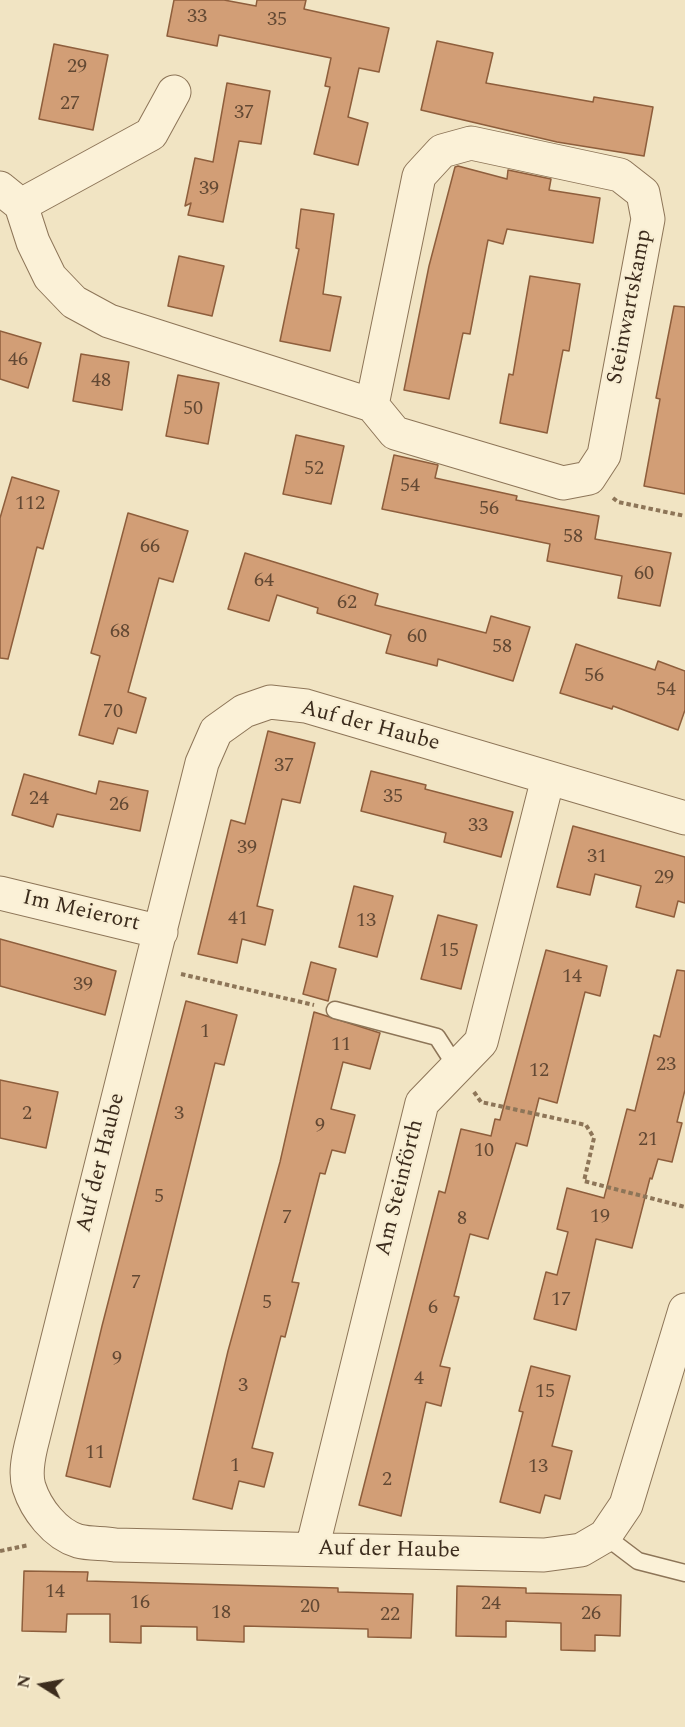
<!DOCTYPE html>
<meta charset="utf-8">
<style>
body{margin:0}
#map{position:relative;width:685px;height:1727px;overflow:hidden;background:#f1e4c3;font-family:Spectral,serif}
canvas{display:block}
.north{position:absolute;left:12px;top:1655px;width:60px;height:60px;-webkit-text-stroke:4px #f8eed3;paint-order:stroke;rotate:281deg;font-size:16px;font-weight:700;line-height:24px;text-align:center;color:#3c2c1d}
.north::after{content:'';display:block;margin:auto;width:21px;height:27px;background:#3c2c1d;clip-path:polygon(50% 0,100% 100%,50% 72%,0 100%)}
</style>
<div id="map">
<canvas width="685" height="1727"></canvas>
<div class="north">N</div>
</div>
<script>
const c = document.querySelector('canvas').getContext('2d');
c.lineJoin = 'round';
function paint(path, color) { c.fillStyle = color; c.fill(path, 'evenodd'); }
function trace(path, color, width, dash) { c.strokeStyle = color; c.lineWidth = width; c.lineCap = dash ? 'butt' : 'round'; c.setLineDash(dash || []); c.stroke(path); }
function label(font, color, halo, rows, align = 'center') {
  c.font = font + ' Spectral,serif'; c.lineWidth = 4.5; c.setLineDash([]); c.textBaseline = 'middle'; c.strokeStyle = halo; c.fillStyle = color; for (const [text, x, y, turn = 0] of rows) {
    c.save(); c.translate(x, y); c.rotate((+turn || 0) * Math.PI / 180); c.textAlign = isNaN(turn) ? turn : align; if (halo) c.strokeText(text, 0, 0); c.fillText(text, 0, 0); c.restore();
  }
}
const building = new Path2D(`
 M 174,0 L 224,0 L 256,6 L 257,0 L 306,0 L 304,9 L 389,28 L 379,72 L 359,68 L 348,117 L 368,123 L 358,165 L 314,154 L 330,87 L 325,86 L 331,58 L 219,35 L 217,46 L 167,36 Z
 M 437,41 L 493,53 L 486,83 L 593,102 L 594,97 L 653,107 L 644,156 L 557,142 L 421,110 Z
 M 54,44 L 108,55 L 93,130 L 39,119 Z
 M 227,83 L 270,91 L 261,144 L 239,141 L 223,222 L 188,215 L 191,203 L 185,206 L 195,158 L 213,162 Z
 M 458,166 L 507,179 L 508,170 L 551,179 L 549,190 L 600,198 L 593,243 L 507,229 L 503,244 L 488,240 L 470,334 L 463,333 L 449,399 L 404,390 L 429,266 L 455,167 Z
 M 301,209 L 334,214 L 323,294 L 341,297 L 330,351 L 280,341 L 299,249 L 296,248 Z
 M 179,256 L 224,266 L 212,316 L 168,306 Z
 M 530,276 L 580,284 L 569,351 L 563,350 L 547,433 L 500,423 L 509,374 L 513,375 Z
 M 674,306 L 685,307 L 685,494 L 644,486 L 660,399 L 656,398 Z
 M 0,331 L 41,343 L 28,388 L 0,379 Z
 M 81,354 L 129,362 L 122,410 L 73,401 Z
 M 178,375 L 219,383 L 208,444 L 166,436 Z
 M 296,435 L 344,446 L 331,504 L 283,494 Z
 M 394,455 L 438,465 L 435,478 L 517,496 L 516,500 L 599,516 L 595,539 L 671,553 L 660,606 L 618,598 L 622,576 L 547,561 L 550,544 L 382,509 Z
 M 12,477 L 59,491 L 43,549 L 37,547 L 8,659 L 0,658 L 0,518 Z
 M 128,513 L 188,531 L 173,582 L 159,578 L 128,692 L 146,698 L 136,733 L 118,728 L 113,744 L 79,735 L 100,656 L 91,653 Z
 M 245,553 L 378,594 L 375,605 L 486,633 L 491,616 L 530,627 L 513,681 L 438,659 L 437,666 L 386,653 L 391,635 L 317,613 L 318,608 L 277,595 L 269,621 L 228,609 Z
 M 576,644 L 655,670 L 658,661 L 685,671 L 685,710 L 678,730 L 613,706 L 612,709 L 560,693 Z
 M 268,731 L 315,743 L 300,803 L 282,799 L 257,906 L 273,910 L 265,945 L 242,939 L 237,963 L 198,954 L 231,820 L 245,824 Z
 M 371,771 L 426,785 L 425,789 L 513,812 L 501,857 L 444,842 L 446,833 L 361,811 Z
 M 24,774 L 96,794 L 99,781 L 148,791 L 140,831 L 57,814 L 53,827 L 12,815 Z
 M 573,826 L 685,857 L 685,903 L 678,901 L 674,917 L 636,907 L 641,886 L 595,874 L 590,895 L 557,887 Z
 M 354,886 L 393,896 L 377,957 L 339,947 Z
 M 438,915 L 477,925 L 461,989 L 421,979 Z
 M 0,939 L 116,971 L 105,1015 L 0,986 Z
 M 546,950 L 607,966 L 600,996 L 585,992 L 557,1103 L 539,1098 L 527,1146 L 516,1143 L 488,1239 L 470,1234 L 454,1296 L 459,1297 L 440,1366 L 450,1368 L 441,1406 L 426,1402 L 401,1516 L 359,1505 L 439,1191 L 445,1193 L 461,1129 L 491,1136 L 495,1119 L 500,1120 Z
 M 311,962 L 336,969 L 328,1001 L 303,994 Z
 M 677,970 L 685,971 L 685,1090 L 677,1122 L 682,1123 L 672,1162 L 658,1159 L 652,1179 L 650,1178 L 632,1248 L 596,1239 L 576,1330 L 534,1319 L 546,1272 L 557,1275 L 568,1232 L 557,1229 L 567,1188 L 604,1198 L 627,1109 L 635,1111 L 654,1035 L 660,1037 Z
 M 186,1001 L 237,1015 L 224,1065 L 215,1063 L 110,1487 L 66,1476 L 102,1326 Z
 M 314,1012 L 380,1033 L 370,1069 L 343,1062 L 331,1109 L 355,1115 L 345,1153 L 332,1150 L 325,1174 L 320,1173 L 292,1282 L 299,1283 L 285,1337 L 281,1336 L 252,1448 L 273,1453 L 264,1487 L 239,1481 L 232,1509 L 193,1499 L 228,1351 L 280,1162 Z
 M 0,1080 L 58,1092 L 46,1148 L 0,1138 Z
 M 531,1366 L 570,1376 L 552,1446 L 572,1451 L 560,1499 L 545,1495 L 540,1513 L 500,1502 L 523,1412 L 519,1411 Z
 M 24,1571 L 88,1572 L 87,1581 L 338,1588 L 338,1592 L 413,1594 L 411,1638 L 368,1637 L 368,1629 L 244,1626 L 244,1642 L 197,1640 L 197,1627 L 141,1626 L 141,1643 L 110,1642 L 110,1614 L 67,1614 L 66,1632 L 22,1631 Z
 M 457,1586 L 526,1588 L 526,1593 L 621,1595 L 620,1636 L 595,1635 L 595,1651 L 561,1650 L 561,1623 L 506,1621 L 506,1637 L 456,1636 Z`);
paint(building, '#d29e76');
trace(building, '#8e5e3c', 1.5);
const lane = new Path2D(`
 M 335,1010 L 437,1037 L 457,1068
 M 605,1536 L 638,1561 L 685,1573`);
const street = new Path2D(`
 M 0,188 L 21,205 L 33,242 L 50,277 L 74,302 L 109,321 L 372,405 L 395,433 L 563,483 L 589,478 L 604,455 L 648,219 L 643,193 L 620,175 L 471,143 L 442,151 L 419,176 L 372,405
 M 21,205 L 151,134 L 174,92
 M 685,818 L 306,706 L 270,702 L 244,711 L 216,731 L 202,763 L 31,1446 C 28,1459 25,1474 29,1487 C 36,1509 55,1534 78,1541 C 89,1544 103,1543 115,1545 L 544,1555 L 581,1550 L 605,1536 L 626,1505 L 685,1310
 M 0,893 L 161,932
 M 312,1549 L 422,1103 L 481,1042 L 548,778`);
trace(lane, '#8d7558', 19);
trace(street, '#8d7558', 35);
trace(new Path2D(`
 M 613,498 L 618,502 L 685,516
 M 181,974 L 314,1005
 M 474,1092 L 481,1102 L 586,1125 L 594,1138 L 584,1181 L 685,1207
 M 0,1551 L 29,1545`), '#8d7558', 4, [4.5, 3]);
trace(lane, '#fbf1d7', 16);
trace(street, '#fbf1d7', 33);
label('20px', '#624833', null, [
 ["33",197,18],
 ["35",277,21],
 ["29",77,68],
 ["27",70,105],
 ["37",244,114],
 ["39",209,190],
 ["46",18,361],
 ["48",101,382],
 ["50",193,410],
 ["52",314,470],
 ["54",410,487],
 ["112",30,505],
 ["56",489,510],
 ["58",573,538],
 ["66",150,548],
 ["60",644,575],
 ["64",264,582],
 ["62",347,604],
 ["68",120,633],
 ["60",417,638],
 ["58",502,648],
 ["56",594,677],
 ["54",666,691],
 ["70",113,713],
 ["37",284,767],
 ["35",393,798],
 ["24",39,800],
 ["26",119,806],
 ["33",478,827],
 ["39",247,849],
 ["31",597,858],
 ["29",664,879],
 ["41",238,920],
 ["13",366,922],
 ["15",449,952],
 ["14",572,978],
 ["39",83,986],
 ["1",205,1033],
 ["11",341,1046],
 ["23",666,1066],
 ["12",539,1072],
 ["2",27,1115],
 ["3",179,1115],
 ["9",320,1127],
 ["21",648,1141],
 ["10",484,1152],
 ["5",159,1198],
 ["19",600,1218],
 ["7",287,1219],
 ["8",462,1220],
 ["7",136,1284],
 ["17",561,1301],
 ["5",267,1304],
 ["6",433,1309],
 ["9",117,1360],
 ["4",419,1380],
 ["3",243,1387],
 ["15",545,1393],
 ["11",95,1454],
 ["1",235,1467],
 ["13",538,1468],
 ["2",387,1481],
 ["14",55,1593],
 ["16",140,1604],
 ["24",491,1605],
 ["20",310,1608],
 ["18",221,1614],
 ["26",591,1615],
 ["22",390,1616]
]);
label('22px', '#3c2c1d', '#f8eed3', [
 ["Steinwartskamp",631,307,-79],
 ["Auf der Haube",370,727,15],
 ["Im Meierort",81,912,13],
 ["Auf der Haube",102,1163,-76],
 ["Am Steinförth",401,1188,-76],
 ["Auf der Haube",389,1551,1]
]);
</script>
